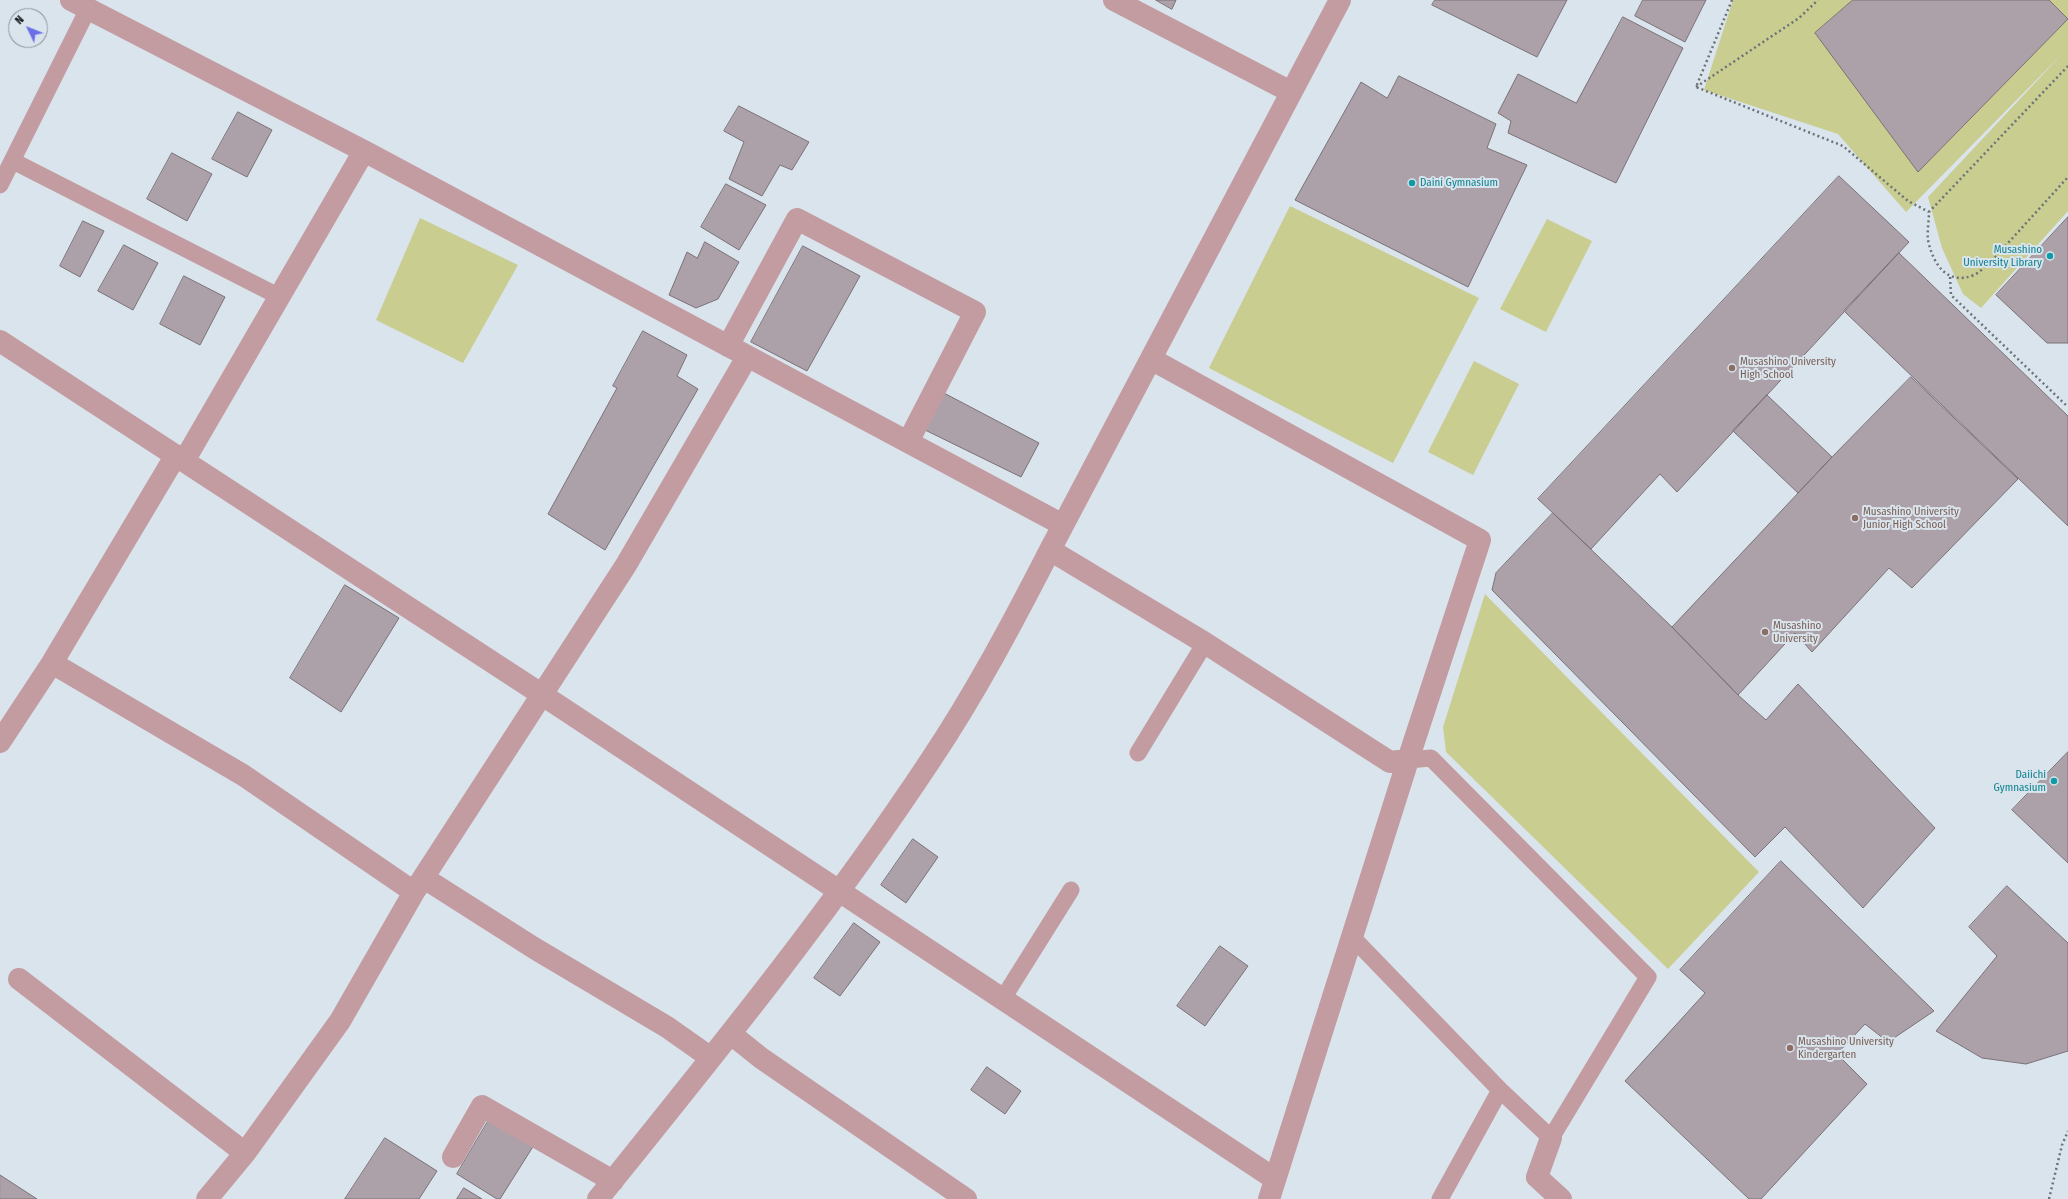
<!DOCTYPE html>
<style>
body{margin:0}
#map{position:relative;width:2068px;height:1199px;overflow:hidden;background:#dae4ed;font-family:"Fira Sans Condensed",sans-serif}
canvas{display:block}
.north{position:absolute;left:8px;top:8px;width:40px;height:40px;box-sizing:border-box;background:#dae4ed;border:1px solid #878e95;border-radius:50%;rotate:313deg;font-size:11px;font-weight:700;line-height:16px;text-align:center;color:#0a0e11}
.north::after{content:'';display:block;margin:auto;width:14px;height:18px;background:#6c6ee8;clip-path:polygon(50% 0,100% 100%,50% 72%,0 100%)}
</style>
<div id="map">
<canvas width="2068" height="1199"></canvas>
<div class="north">N</div>
</div>
<script>
const c = document.querySelector('canvas').getContext('2d');
c.lineJoin = 'round';
function paint(path, color) { c.fillStyle = color; c.fill(path, 'evenodd'); }
function trace(path, color, width, dash) { c.strokeStyle = color; c.lineWidth = width; c.lineCap = dash ? 'butt' : 'round'; c.setLineDash(dash || []); c.stroke(path); }
function label(font, color, halo, rows, align = 'center') {
  c.font = font + ' "Fira Sans Condensed",sans-serif'; c.lineWidth = 4; c.setLineDash([]); c.textBaseline = 'middle'; c.strokeStyle = halo; c.fillStyle = color; for (const [text, x, y, turn = 0] of rows) {
    c.save(); c.translate(x, y); c.rotate((+turn || 0) * Math.PI / 180); c.textAlign = isNaN(turn) ? turn : align; if (halo) c.strokeText(text, 0, 0); c.fillText(text, 0, 0); c.restore();
  }
}
paint(new Path2D(`
 M 1733,0 L 2068,0 L 2068,211 L 1981,308 L 1963,294 L 1942,248 L 1928,197 L 2063,53 L 1906,212 L 1838,134 L 1704,90 Z
 M 1290,206 L 1479,298 L 1393,463 L 1209,368 Z
 M 420,218 L 518,265 L 463,363 L 376,320 Z
 M 1547,219 L 1592,241 L 1546,332 L 1500,309 Z
 M 1474,361 L 1519,384 L 1473,475 L 1428,452 Z
 M 1485,594 L 1759,872 L 1668,969 L 1446,752 L 1443,727 Z`), '#c9cd90');
const building = new Path2D(`
 M 1156,0 L 1176,0 L 1172,9 Z
 M 1435,0 L 1567,0 L 1537,57 L 1432,5 Z
 M 1643,0 L 1706,0 L 1685,42 L 1635,16 Z
 M 1853,0 L 2049,0 L 2068,19 L 1918,172 L 1815,33 Z
 M 1623,17 L 1683,48 L 1616,183 L 1508,133 L 1511,121 L 1498,113 L 1518,74 L 1576,103 Z
 M 1399,76 L 1496,124 L 1487,148 L 1527,165 L 1468,287 L 1295,200 L 1361,82 L 1387,98 Z
 M 739,106 L 809,142 L 792,170 L 780,165 L 762,196 L 729,179 L 744,142 L 724,131 Z
 M 238,112 L 272,130 L 247,177 L 212,159 Z
 M 172,153 L 212,174 L 187,221 L 147,199 Z
 M 1839,176 L 1909,242 L 1677,492 L 1660,474 L 1591,549 L 1538,499 Z
 M 726,184 L 766,205 L 739,250 L 701,227 Z
 M 2068,217 L 2068,343 L 2047,343 L 1996,295 Z
 M 83,221 L 104,231 L 80,277 L 60,266 Z
 M 705,242 L 739,262 L 718,299 L 696,308 L 669,295 L 687,252 L 697,258 Z
 M 124,245 L 158,263 L 133,310 L 98,291 Z
 M 803,246 L 860,276 L 807,371 L 751,342 Z
 M 1899,253 L 2068,416 L 2068,526 L 1844,311 Z
 M 184,276 L 225,297 L 200,345 L 160,324 Z
 M 643,331 L 687,355 L 677,376 L 698,389 L 605,550 L 548,514 L 617,388 L 613,386 Z
 M 1911,377 L 2018,479 L 1912,588 L 1889,568 L 1812,652 L 1795,633 L 1738,695 L 1672,627 L 1832,457 Z
 M 942,392 L 1039,443 L 1021,477 L 923,429 Z
 M 1767,395 L 1832,457 L 1798,493 L 1733,431 Z
 M 1553,513 L 1672,627 L 1738,695 L 1766,720 L 1798,684 L 1935,828 L 1863,908 L 1785,827 L 1755,857 L 1492,590 L 1496,573 Z
 M 345,585 L 399,618 L 341,712 L 290,678 Z
 M 2068,752 L 2068,863 L 2012,810 Z
 M 913,839 L 938,857 L 906,903 L 881,885 Z
 M 1781,861 L 1934,1011 L 1888,1042 L 1865,1024 L 1837,1054 L 1867,1084 L 1761,1199 L 1749,1199 L 1625,1081 L 1705,993 L 1680,970 Z
 M 2007,886 L 2068,943 L 2068,1051 L 2026,1064 L 1982,1058 L 1936,1031 L 1997,956 L 1969,927 Z
 M 854,923 L 880,942 L 840,996 L 814,978 Z
 M 1220,946 L 1248,966 L 1205,1026 L 1177,1006 Z
 M 987,1067 L 1021,1091 L 1005,1114 L 971,1090 Z
 M 490,1118 L 534,1145 L 500,1199 L 497,1199 L 457,1174 Z
 M 385,1138 L 437,1171 L 419,1199 L 345,1199 Z
 M 0,1175 L 37,1199 L 0,1199 Z
 M 464,1188 L 482,1199 L 457,1199 Z`);
paint(building, '#aca1a9');
trace(building, '#7b7178', 1);
trace(new Path2D(`
 M 1732,0 L 1696,87 L 1843,146 L 1908,201 L 1929,212
 M 2068,66 L 1929,212 C 1929,221 1927,231 1928,240 C 1933,264 1947,286 1974,275 C 1979,273 1984,267 1989,264 L 2068,177
 M 1696,87 L 1799,18 L 1818,0
 M 1950,277 L 1951,295 L 2068,407
 M 2049,1199 L 2062,1145 L 2068,1131`), '#6b7278', 2.5, [2, 3]);
trace(new Path2D(`
 M 13,161 L 280,297
 M 0,185 L 88,9
 M 1138,753 L 1205,643
 M 1352,937 L 1500,1090 L 1551,1138 L 1648,977 L 1431,758 L 1408,760
 M 1002,1000 L 1071,890
 M 1440,1199 L 1500,1090`), '#c29ca1', 17);
trace(new Path2D(`
 M 71,0 L 364,151 L 1063,525
 M 1114,0 L 1291,92
 M 0,341 L 541,694 L 1275,1179
 M 728,346 L 797,219 L 975,312 L 908,442
 M 1151,359 L 1480,540 L 1408,760 L 1269,1199
 M 184,461 L 364,151
 M 1050,550 L 1205,643 L 1390,762 L 1408,760
 M 52,663 L 243,775 L 414,892
 M 0,742 L 52,663 L 176,455
 M 424,878 L 534,948 L 667,1027 L 711,1058
 M 19,979 L 245,1153
 M 731,1034 L 761,1058 L 966,1199
 M 1551,1138 L 1537,1177 L 1561,1199
 M 453,1157 L 482,1106 L 613,1181
 M 207,1199 L 245,1153 L 340,1021 L 414,892 L 626,565 L 747,357
 M 598,1199 C 713,1056 829,914 930,761 C 975,694 1013,622 1050,550 L 1340,0`), '#c29ca1', 22);
for (const [x, y, r, color] of [
 [1412,183,4,"#0f9aa8"],
 [2050,256,4,"#0f9aa8"],
 [1732,368,4,"#8d6e63"],
 [1855,518,4,"#8d6e63"],
 [1765,632,4,"#8d6e63"],
 [2054,781,4,"#0f9aa8"],
 [1790,1048,4,"#8d6e63"]
]) { const dot = new Path2D(); dot.arc(x, y, r, 0, 2 * Math.PI); c.fillStyle = color; c.fill(dot); trace(dot, '#dae4ed', 1.5); }
label('11px', '#0d838f', '#dae4ed', [
 ["Daini Gymnasium",1420,183,"left"],
 ["Musashino",2042,250],
 ["University Library",2042,263],
 ["Daiichi",2046,775],
 ["Gymnasium",2046,788]
], 'right');
label('11px', '#785e54', '#dae4ed', [
 ["Musashino University",1740,362],
 ["High School",1740,375],
 ["Musashino University",1863,512],
 ["Junior High School",1863,525],
 ["Musashino",1773,626],
 ["University",1773,639],
 ["Musashino University",1798,1042],
 ["Kindergarten",1798,1055]
], 'left');
</script>
